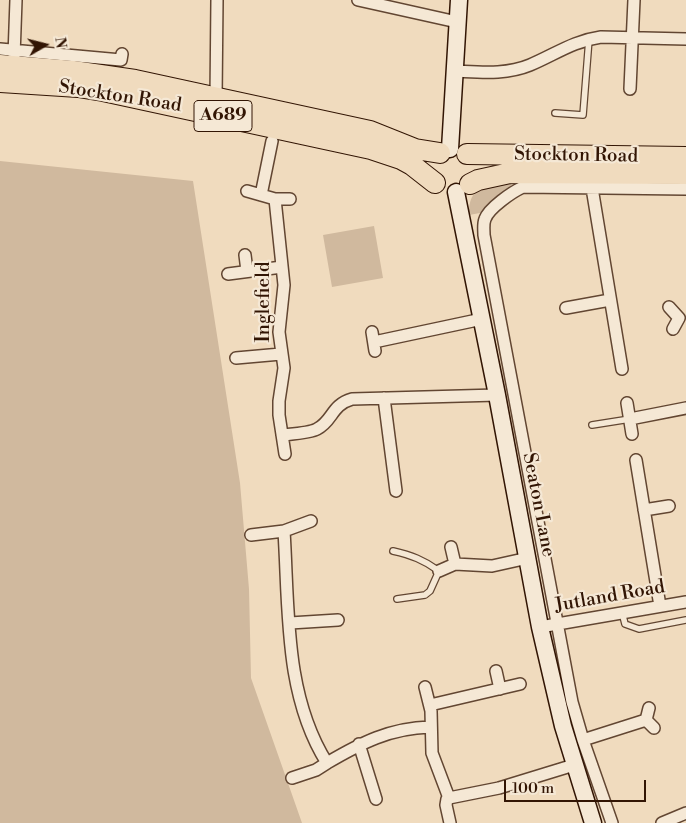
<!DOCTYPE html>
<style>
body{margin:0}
#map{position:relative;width:686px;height:823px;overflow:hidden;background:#f0dbbe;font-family:"Libre Bodoni",serif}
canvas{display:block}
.north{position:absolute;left:20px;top:20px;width:50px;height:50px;-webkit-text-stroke:4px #f5e8d5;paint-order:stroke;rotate:82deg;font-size:14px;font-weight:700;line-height:20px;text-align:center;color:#321504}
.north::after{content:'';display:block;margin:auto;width:18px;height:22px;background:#321504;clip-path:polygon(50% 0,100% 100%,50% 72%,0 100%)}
.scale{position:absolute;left:504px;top:780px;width:142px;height:22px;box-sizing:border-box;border:2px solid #321504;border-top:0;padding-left:6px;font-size:15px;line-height:18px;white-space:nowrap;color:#321504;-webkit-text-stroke:4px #f5e8d5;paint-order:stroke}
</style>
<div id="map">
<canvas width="686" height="823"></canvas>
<div class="north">N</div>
<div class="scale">100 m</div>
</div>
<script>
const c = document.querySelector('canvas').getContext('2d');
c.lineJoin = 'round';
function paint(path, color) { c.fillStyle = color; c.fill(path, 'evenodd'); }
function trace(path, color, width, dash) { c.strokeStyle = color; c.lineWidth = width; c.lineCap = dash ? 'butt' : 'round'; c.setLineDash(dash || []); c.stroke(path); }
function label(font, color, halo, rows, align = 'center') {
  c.font = font + ' "Libre Bodoni",serif'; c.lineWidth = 4.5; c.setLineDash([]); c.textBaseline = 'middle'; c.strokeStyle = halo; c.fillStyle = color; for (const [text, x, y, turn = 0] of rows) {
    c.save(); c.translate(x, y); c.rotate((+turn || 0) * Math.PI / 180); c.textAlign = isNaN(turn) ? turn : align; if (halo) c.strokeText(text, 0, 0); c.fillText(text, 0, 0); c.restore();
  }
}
paint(new Path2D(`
 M 0,161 L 193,181 L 240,483 L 249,589 L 251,678 L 302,823 L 0,823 Z
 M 511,180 L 511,186 L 482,211 L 480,213 L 469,215 C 468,185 487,186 511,180 Z
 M 374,226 L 383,278 L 332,287 L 323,235 Z`), '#d0b99e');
const lane = new Path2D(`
 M 555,113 L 583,115 L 589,39
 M 592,425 L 630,419
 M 393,551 C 411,555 424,560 439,571 L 430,591 L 425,595 L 397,599
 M 622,612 L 625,624 L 639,629 L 686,620`);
const street = new Path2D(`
 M 358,0 L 457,22
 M 0,49 L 121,60 L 122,54
 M 14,56 L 16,0
 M 454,71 C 480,72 506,75 530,65 C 556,54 573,41 601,37 L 686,39
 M 630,89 L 634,0
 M 216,98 L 217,0
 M 591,182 L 622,369
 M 247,191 L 275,199 L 290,199
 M 261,195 L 272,141
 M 275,199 L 284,285 L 279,332 L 284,368 L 279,401 L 279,415 L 285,454
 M 245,255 L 247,271
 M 228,274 L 282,267
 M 669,307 L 679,318 L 673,329
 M 566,308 L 610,300
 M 372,332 L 375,351
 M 374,342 L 482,319
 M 236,358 L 281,354
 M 384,398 L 396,491
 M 627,403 L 632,434
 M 630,419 L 686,408
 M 282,435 C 291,434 310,433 317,429 C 333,421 331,405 352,399 L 497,395
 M 636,460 L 660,606
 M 644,510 L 669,506
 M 284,531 C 289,609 284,695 327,763 C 361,743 390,728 430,727
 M 251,535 L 284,531 L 311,521
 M 455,564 L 492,566 L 528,558
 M 439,571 L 455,564 L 451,547
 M 290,623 L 338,620
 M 540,627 L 686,602
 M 496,671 L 500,689
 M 425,687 L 431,711 L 432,753 L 449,798
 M 430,705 L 520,684
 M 649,708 L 646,720 L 654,728
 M 583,740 L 646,720
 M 359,744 L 376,799
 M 292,778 L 316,770 L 327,763
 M 450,823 L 446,805 L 447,799 L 449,798 L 499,788 L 574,765
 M 612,823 L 583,740 L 572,702 L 484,235 C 484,230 483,224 485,219 C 489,208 512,192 523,187 L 686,189
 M 662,823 L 686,813`);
const secondary = new Path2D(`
 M 450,149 L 459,0
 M 456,192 L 497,395 L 540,627 L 563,726 L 593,823`);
const highway = new Path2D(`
 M 0,65 L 73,71 L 135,80 L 370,131 L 415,149 L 440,153
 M 0,82 L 78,87 L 103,91 L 371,149 L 401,159 L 412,165 L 435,183
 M 467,154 L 686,157
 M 470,184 L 478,180 L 510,173 L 686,174`);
trace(lane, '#624632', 8);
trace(street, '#624632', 14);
trace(secondary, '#321504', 19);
trace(highway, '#321504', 22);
trace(lane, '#f5e8d5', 5.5);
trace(street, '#f5e8d5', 11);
trace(secondary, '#f5e8d5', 16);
trace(highway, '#f0dbbe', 20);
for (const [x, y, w] of [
 [223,116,58]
]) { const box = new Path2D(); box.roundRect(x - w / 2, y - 15.5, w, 31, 4); c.fillStyle = '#f5e8d5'; c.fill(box); trace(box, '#321504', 1); }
label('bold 18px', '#321504', null, [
 ["A689",223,116]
]);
label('19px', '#321504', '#f5e8d5', [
 ["Stockton Road",120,97,9],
 ["Stockton Road",576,156,1],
 ["Inglefield",264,302,-90],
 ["Seaton Lane",538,505,79],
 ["Jutland Road",610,597,-10]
]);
</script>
